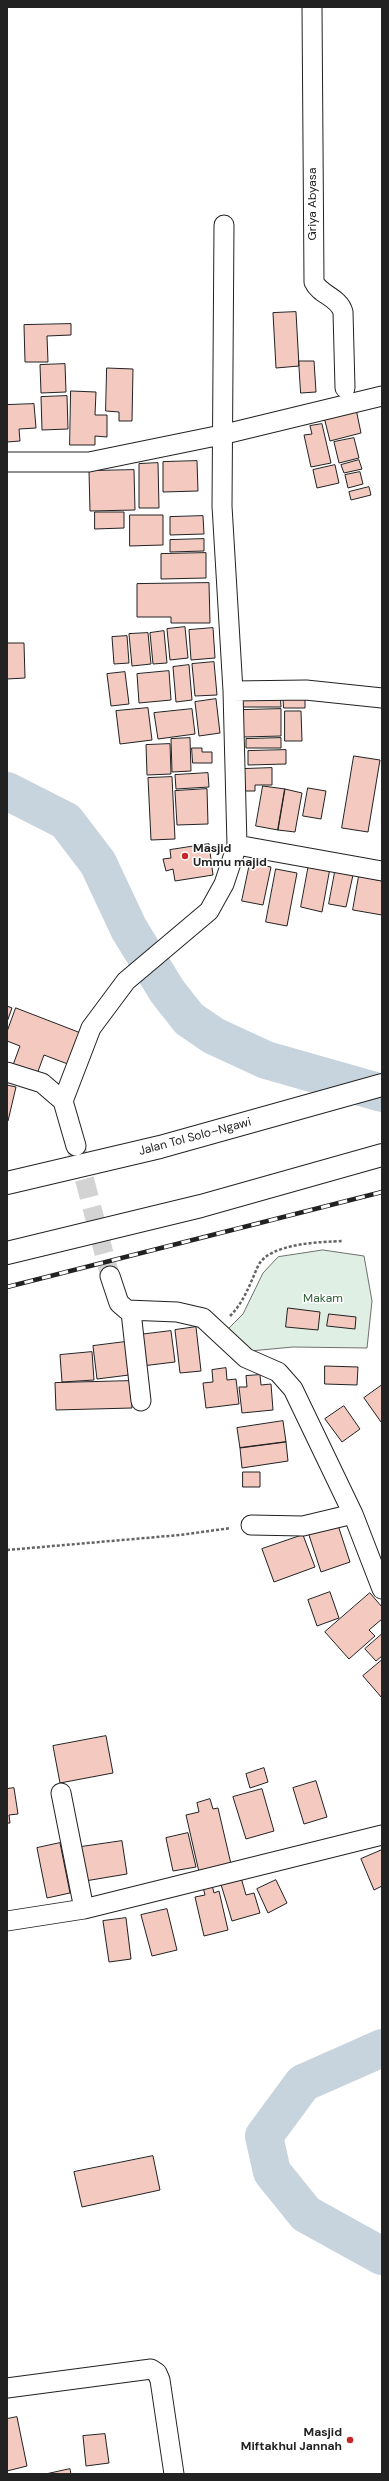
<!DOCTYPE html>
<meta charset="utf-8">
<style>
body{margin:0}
#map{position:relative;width:389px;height:2481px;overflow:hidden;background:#fff;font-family:"DM Sans",sans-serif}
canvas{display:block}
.frame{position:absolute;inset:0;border:8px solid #222;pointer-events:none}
</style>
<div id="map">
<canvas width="389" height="2481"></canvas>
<div class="frame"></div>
</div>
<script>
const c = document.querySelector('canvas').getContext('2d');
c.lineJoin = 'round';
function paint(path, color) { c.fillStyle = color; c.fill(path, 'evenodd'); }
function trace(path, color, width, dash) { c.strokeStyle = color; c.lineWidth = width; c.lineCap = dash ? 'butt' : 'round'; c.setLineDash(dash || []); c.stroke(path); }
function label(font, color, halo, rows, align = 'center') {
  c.font = font + ' "DM Sans",sans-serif'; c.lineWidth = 3; c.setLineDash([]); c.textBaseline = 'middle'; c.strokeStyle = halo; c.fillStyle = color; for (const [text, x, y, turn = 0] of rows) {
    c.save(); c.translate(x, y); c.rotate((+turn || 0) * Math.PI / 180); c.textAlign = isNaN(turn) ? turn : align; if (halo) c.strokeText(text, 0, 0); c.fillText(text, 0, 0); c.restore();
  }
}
const green = new Path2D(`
 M 323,1250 L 364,1256 L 372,1301 L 367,1348 L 293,1347 L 250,1351 L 227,1330 L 243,1314 L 263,1273 L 278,1257 Z`);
paint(green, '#e0efe3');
trace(green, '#6f6f6f', 1);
trace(new Path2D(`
 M 7,791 L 66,821 L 98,863 L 129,929 L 167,991 L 189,1019 L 214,1036 L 266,1060 L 382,1093
 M 382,2048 L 303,2083 L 264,2136 L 272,2172 L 306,2214 L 382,2256`), '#c7d3dd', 38);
const building = new Path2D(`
 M 296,312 L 299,366 L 276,368 L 273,313 Z
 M 71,324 L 71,335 L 47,336 L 48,362 L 25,362 L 24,325 Z
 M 299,361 L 314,361 L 316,392 L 301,393 Z
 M 65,364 L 66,392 L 41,393 L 40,365 Z
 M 107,368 L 133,369 L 132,421 L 119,421 L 119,412 L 106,411 Z
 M 71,391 L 96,392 L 95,415 L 107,415 L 107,437 L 95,436 L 95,445 L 70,445 Z
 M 67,396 L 68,429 L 42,430 L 41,397 Z
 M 34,404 L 36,428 L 19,429 L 20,441 L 7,442 L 7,405 Z
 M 356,409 L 361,433 L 330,441 L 324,417 Z
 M 322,424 L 331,463 L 311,467 L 304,435 L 312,434 L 310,426 Z
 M 354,438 L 359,458 L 339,463 L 334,442 Z
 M 359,460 L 362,469 L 344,473 L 341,465 Z
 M 197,461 L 198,491 L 163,492 L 163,462 Z
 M 158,463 L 159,508 L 139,508 L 139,464 Z
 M 335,465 L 339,483 L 317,488 L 313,470 Z
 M 134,470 L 135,510 L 90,511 L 89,471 Z
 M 360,472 L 363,484 L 348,488 L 345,475 Z
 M 369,487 L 371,495 L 351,500 L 349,492 Z
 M 95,512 L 124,512 L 124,528 L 95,529 Z
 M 130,515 L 163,515 L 163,545 L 130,546 Z
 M 203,516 L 204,534 L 170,535 L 170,517 Z
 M 204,539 L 204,551 L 170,552 L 170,540 Z
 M 206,553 L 206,578 L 161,579 L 161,554 Z
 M 209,583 L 210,623 L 171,623 L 171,617 L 137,617 L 137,584 Z
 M 185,627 L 188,658 L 170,660 L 167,629 Z
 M 213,628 L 215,658 L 191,660 L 189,630 Z
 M 164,631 L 167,663 L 153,664 L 150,633 Z
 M 148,633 L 151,664 L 132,666 L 129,634 Z
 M 127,636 L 129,663 L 114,664 L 112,637 Z
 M 7,643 L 24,643 L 25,678 L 7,679 Z
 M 214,662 L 217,695 L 195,696 L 192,664 Z
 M 189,665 L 192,700 L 176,702 L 173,667 Z
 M 169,671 L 171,700 L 139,703 L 137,674 Z
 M 125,672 L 129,704 L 111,706 L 107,674 Z
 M 280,692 L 281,707 L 241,707 L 241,693 Z
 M 283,693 L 305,693 L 305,708 L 284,708 Z
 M 216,699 L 220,733 L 199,736 L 195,702 Z
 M 148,708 L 152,740 L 120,744 L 116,711 Z
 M 192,709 L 195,734 L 158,739 L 154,713 Z
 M 281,709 L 281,736 L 243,737 L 243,710 Z
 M 285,711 L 301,711 L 302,741 L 285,741 Z
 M 190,738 L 191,771 L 172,772 L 171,739 Z
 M 281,738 L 281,748 L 246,748 L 246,739 Z
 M 170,744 L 171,774 L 147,775 L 146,745 Z
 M 192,748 L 202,748 L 202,752 L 212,752 L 212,763 L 193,763 Z
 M 286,750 L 286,764 L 248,765 L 248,751 Z
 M 354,756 L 380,760 L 368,832 L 342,828 Z
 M 272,768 L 272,785 L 255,785 L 255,791 L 244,791 L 243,769 Z
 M 208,773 L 209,787 L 176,789 L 175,775 Z
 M 172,777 L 175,839 L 151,840 L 148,778 Z
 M 263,786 L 285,789 L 278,830 L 256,826 Z
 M 308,788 L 326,791 L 321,819 L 303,816 Z
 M 207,789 L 208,824 L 177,825 L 175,791 Z
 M 285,789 L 302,793 L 295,832 L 278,830 Z
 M 209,844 L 213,875 L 175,881 L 173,869 L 166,871 L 163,859 L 171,858 L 170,850 Z
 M 250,863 L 271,867 L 263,905 L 242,901 Z
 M 309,864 L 330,868 L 322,912 L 301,907 Z
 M 276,869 L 297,873 L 287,926 L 266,922 Z
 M 335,872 L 353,875 L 346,907 L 329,904 Z
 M 359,876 L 382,881 L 382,915 L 353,910 Z
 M 7,1006 L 12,1008 L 7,1022 Z
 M 16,1008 L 86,1035 L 73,1066 L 44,1055 L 37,1074 L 13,1065 L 20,1046 L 7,1041 L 7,1032 Z
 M 7,1085 L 16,1087 L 8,1121 L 7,1121 Z
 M 288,1308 L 320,1312 L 318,1330 L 286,1327 Z
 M 329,1314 L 356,1317 L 355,1329 L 327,1326 Z
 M 196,1327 L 201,1371 L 180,1373 L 175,1330 Z
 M 171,1331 L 175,1362 L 142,1366 L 138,1335 Z
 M 133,1341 L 137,1374 L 97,1379 L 93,1346 Z
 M 92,1352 L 94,1380 L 62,1382 L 60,1355 Z
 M 325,1366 L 358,1367 L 357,1385 L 325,1384 Z
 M 226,1368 L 227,1380 L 236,1379 L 239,1404 L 206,1408 L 203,1383 L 213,1382 L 212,1370 Z
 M 260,1375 L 261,1385 L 271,1384 L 273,1410 L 242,1413 L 239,1387 L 247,1387 L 246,1376 Z
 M 131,1381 L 132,1408 L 56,1410 L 55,1383 Z
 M 382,1385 L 382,1421 L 381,1422 L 364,1398 Z
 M 344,1406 L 360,1429 L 342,1442 L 325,1419 Z
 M 283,1421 L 286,1442 L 240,1448 L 237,1428 Z
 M 286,1442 L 288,1461 L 242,1468 L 240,1448 Z
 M 243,1472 L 260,1472 L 260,1487 L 243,1487 Z
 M 336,1519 L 350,1562 L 321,1572 L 307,1529 Z
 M 303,1535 L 315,1567 L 274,1582 L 262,1549 Z
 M 330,1592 L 339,1618 L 317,1626 L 308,1600 Z
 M 370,1593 L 382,1607 L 382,1619 L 369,1630 L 375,1636 L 349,1659 L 325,1632 Z
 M 382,1634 L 382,1656 L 376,1661 L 365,1649 Z
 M 382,1660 L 382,1698 L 363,1676 Z
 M 106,1736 L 113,1773 L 60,1783 L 53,1746 Z
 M 264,1768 L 268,1782 L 250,1788 L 246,1774 Z
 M 316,1781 L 327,1817 L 304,1824 L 293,1788 Z
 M 14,1788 L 18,1814 L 9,1815 L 10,1823 L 7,1823 L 7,1789 Z
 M 262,1789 L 274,1831 L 246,1839 L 233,1797 Z
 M 210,1799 L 213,1809 L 218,1808 L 231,1864 L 199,1872 L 186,1815 L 199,1812 L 197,1803 Z
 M 188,1833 L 196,1867 L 173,1871 L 166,1838 Z
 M 122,1841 L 127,1874 L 79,1882 L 74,1848 Z
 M 60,1843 L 70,1893 L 47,1898 L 37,1848 Z
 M 382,1850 L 382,1886 L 374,1890 L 361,1859 Z
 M 240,1874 L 246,1895 L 254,1893 L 260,1913 L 232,1921 L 220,1881 Z
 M 276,1880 L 287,1903 L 268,1913 L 257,1889 Z
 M 212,1885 L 214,1893 L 219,1891 L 228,1930 L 204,1936 L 195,1897 L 205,1895 L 203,1887 Z
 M 167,1909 L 177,1950 L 152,1956 L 141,1915 Z
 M 126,1918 L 131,1959 L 109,1962 L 103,1921 Z
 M 153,2156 L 160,2190 L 82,2207 L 74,2172 Z
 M 17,2417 L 27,2466 L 7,2471 L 7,2419 Z
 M 105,2434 L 109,2463 L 86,2466 L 83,2436 Z
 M 70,2469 L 71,2474 L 46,2474 Z`);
paint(building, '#f3c9c0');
trace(building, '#222', 1);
trace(new Path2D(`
 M 77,1151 L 110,1276`), '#d3d3d3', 19, [19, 10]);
const minor = new Path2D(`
 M 312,7 L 314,282 C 320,295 339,297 343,312 L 345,388
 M 7,462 L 89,462 L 221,435 L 382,396
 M 233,691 L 306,690 L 382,698
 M 237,845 L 382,871
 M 7,1072 L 42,1083 L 63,1101 L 76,1146
 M 63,1101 L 91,1028 L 126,981 L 209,911 L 224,884 L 237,845 L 233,691 L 222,506 L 224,225
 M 110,1276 L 119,1303 L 127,1310 L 177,1312 L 203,1318 L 246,1358 L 278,1372 L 293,1389 L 353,1514 L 382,1589
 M 131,1312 L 141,1401
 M 251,1525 L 303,1526 L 353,1514
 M 61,1793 L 84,1909
 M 7,1921 L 84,1909 L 382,1835
 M 7,2388 L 151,2369 L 157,2373 L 160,2380 L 174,2474`);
const motorway = new Path2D(`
 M 7,1183 L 160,1147 L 382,1085
 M 7,1253 L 201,1206 L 382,1155`);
trace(minor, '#222', 21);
trace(motorway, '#222', 24);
trace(new Path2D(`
 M 230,1316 C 244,1302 250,1284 258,1266 C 269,1243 321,1242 343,1241
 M 7,1550 L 180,1535 L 231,1528`), '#646464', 2.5, [3, 2]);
trace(minor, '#fff', 19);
trace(motorway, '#fff', 22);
const rail = new Path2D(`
 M 7,1287 L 382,1192`);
trace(rail, '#222', 4.5);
trace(rail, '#fff', 3, [9]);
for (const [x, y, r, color] of [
 [185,856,4,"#c62828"],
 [350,2440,4,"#c62828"]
]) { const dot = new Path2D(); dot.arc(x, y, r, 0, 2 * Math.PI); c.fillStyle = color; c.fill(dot); trace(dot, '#fff', 1.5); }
label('12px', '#222', '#fff', [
 ["Griya Abyasa",313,204,-90],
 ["Jalan Tol Solo–Ngawi",195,1137,-15]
]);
label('bold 12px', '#222', '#fff', [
 ["Masjid",193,849],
 ["Ummu majid",193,863],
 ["Masjid",342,2433,"right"],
 ["Miftakhul Jannah",342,2447,"right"]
], 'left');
label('12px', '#2f5e38', '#fff', [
 ["Makam",323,1299]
]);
</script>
